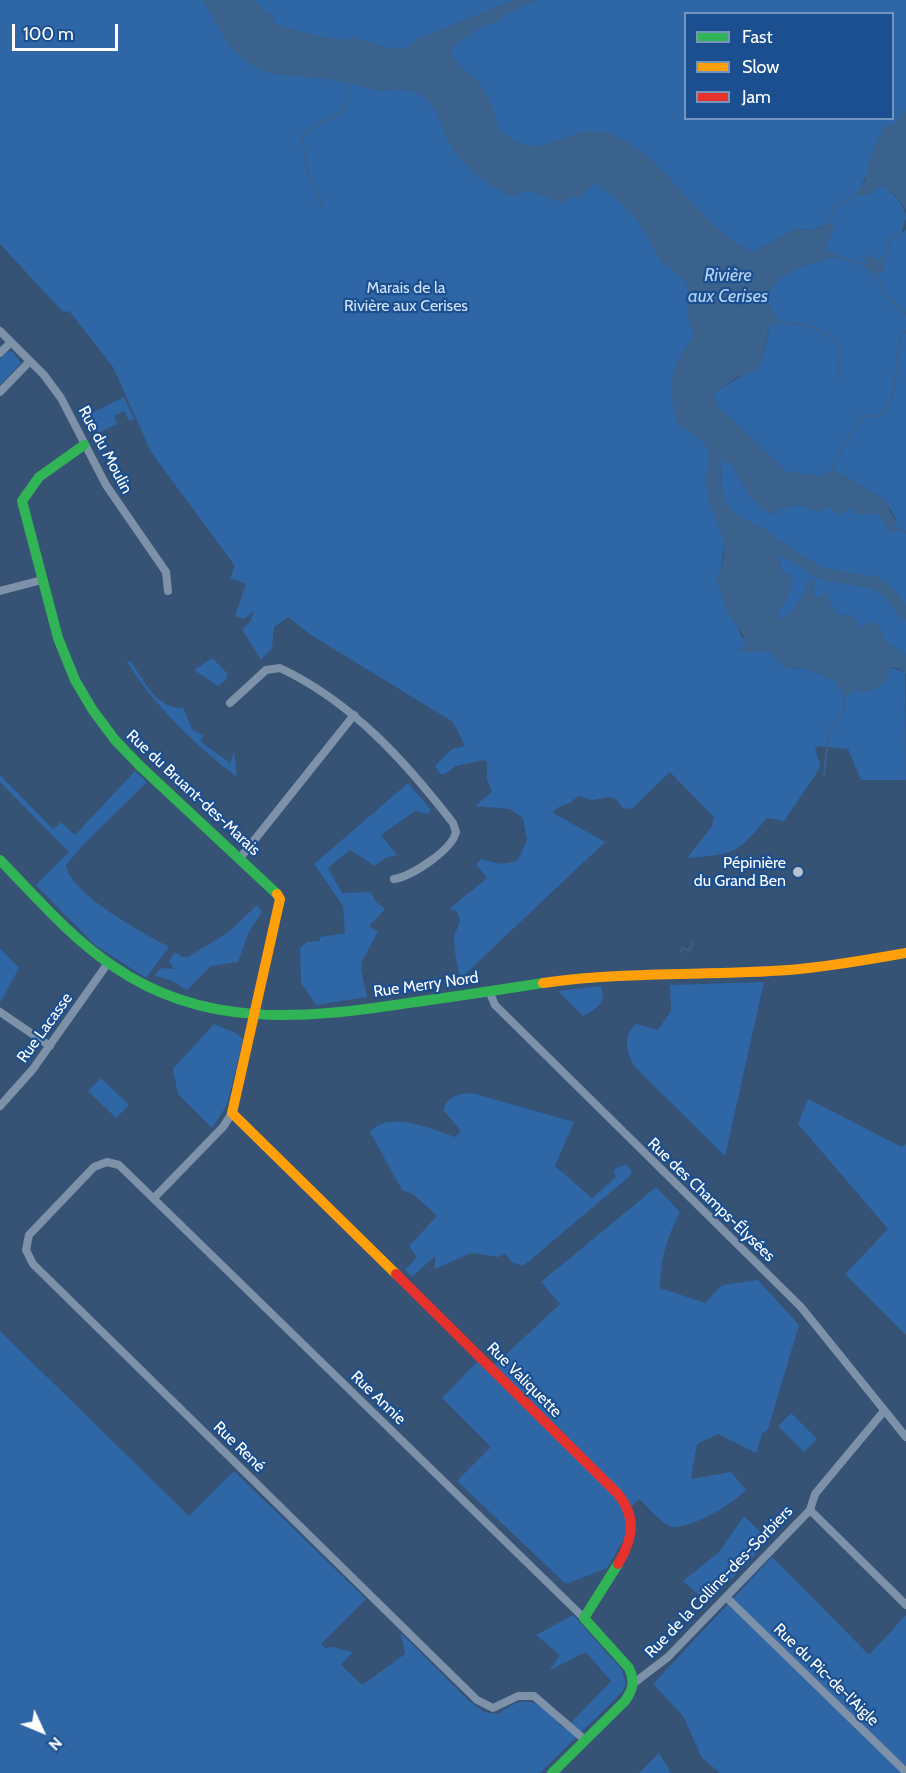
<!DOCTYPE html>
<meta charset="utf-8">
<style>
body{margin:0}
#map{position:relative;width:906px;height:1773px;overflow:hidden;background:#365274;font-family:Cabin,sans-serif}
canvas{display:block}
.legend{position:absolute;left:684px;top:12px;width:210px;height:108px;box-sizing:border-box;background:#1b4f8f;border:2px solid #7695bc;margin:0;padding:8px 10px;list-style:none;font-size:18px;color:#fff}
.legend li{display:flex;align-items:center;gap:12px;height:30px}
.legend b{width:30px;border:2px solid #7695bc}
.north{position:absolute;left:12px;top:1701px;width:60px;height:60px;-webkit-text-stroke:4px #1b4f8f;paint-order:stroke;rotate:134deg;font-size:16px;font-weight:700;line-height:24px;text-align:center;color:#fff}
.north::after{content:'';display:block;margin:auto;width:21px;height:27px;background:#fff;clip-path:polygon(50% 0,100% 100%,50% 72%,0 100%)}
.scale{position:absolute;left:12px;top:24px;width:106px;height:27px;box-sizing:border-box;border:3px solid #fff;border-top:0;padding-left:8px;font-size:18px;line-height:21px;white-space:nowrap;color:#fff;-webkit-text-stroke:4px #1b4f8f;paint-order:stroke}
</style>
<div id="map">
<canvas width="906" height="1773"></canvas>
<ul class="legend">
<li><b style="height:8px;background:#30b455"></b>Fast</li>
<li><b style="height:8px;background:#ff9f0a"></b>Slow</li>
<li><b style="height:8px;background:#e5322d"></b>Jam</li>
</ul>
<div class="north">N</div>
<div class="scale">100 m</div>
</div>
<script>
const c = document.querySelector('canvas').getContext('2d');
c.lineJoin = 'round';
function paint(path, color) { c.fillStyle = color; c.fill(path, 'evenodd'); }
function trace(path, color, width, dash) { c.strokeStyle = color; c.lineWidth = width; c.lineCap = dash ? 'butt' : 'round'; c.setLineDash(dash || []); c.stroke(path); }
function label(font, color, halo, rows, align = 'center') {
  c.font = font + ' Cabin,sans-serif'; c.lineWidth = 4.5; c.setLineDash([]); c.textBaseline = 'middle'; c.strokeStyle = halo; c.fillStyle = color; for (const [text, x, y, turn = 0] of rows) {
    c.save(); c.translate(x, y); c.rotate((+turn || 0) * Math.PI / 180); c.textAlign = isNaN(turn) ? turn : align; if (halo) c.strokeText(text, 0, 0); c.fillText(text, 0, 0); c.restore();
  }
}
paint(new Path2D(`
 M 0,0 L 906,0 L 906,128 L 871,157 L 869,170 L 859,191 L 883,186 C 892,191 906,207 906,218 C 905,223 902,227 902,233 L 906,230 L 906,656 L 885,641 L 875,621 L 860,627 L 852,616 L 837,614 L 829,602 L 816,598 L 809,579 C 804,596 796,608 783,619 L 777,616 L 790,591 L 791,577 L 782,572 L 778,555 L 779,552 L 789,553 L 759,527 L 740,518 L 725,504 L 722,497 L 722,453 L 732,464 L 740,481 L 771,514 C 786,507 802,500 816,512 L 827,506 L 846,510 L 853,508 L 854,514 L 877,514 L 890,532 L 896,519 L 884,499 L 832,469 L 821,476 L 787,472 L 717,406 L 714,393 L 762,363 C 765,346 772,326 769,308 C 768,302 766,296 770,290 C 783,266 816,262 839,257 L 826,249 L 827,224 L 813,230 L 795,229 L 753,252 L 714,340 L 712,420 L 706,486 L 724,541 L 721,570 L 716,578 L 741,636 L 746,640 L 746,644 L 738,652 L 769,651 L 786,668 L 807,669 L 861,692 L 889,667 L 905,672 L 906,780 L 861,780 L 848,749 L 819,746 L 815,749 L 820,765 L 818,771 L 784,821 L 767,818 C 736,855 734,854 687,858 L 712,826 L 714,817 L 670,772 L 632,809 L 622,808 C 614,791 606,799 592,800 C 587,800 582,796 578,796 C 568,807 558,804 553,813 L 605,842 L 460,979 C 458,966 454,952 454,939 C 455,926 464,927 457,911 L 449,909 L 487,878 L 476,864 L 481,859 L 501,864 L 517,861 L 527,841 L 523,818 L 510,809 L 475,806 L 492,792 L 487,779 L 487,762 L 484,760 L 456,766 L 445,774 L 440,774 L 435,766 L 452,749 L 465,746 L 453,722 L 311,635 L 288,617 L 274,627 L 272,648 L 261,660 L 242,629 L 250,622 L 254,611 L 244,619 L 235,616 L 246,584 L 230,578 L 235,566 L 151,452 L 113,367 L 70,312 L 62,311 L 0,244 ZM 686,14 L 892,14 L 892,118 L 686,118 Z
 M 12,351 L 21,363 L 0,385 L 0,359 L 7,352 Z
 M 124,397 L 134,419 L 129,421 L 124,411 L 114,416 L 117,424 L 96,434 L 86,416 Z
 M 212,658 L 228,674 L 225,681 L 218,686 L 194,670 Z
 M 126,660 L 131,662 C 145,681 156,709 183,708 L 192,729 L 204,736 L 200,741 L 230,763 L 234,752 L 237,777 C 195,745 154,706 126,660 Z
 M 135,771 L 147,782 L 83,845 L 66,865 C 70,894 143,933 169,947 L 146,978 L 95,945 L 36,885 L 69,852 L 0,782 L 0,775 L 53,829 L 61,822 L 75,835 Z
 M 408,783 L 431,810 L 428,814 L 415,811 L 381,835 L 397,855 L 385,858 L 375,866 L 350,850 L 328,868 L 342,893 L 371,892 L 375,901 L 385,909 L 369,926 L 378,932 L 362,961 L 361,970 L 367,997 L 316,1005 L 301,983 L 300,948 L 307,942 L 320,941 L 320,937 L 345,933 L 343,906 L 314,864 Z
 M 257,905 L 262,912 L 249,932 L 238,962 L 211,966 L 187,990 L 170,980 L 155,976 L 160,968 L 174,969 L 169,961 L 175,952 L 182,957 L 188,957 L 229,932 Z
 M 0,948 L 19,968 L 0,1003 Z
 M 764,982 L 725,1156 L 635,1067 C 627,1054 621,1034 637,1024 L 658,1030 L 671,1011 L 670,985 Z
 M 601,986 C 607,1003 596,1009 583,1016 L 558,991 Z
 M 214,1024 L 238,1034 L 243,1040 L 227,1105 L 212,1128 L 178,1094 L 173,1069 Z
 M 101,1078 L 129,1105 L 116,1118 L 88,1091 Z
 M 472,1093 L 574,1122 L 555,1166 L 592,1198 L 616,1177 L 613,1170 L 626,1164 L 632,1171 L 630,1176 L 523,1266 L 512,1262 L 505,1254 L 498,1257 L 471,1253 L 435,1269 L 435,1256 L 412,1277 L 405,1270 L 417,1257 L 409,1246 L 437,1216 L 413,1194 L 402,1190 L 370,1132 C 390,1109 433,1130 455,1137 L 461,1131 L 444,1111 C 445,1096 459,1094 472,1093 Z
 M 808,1099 L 902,1147 L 906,1144 L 906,1335 L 845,1274 L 888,1229 L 798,1124 Z
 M 656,1187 L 680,1212 C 667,1238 660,1259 660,1288 L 705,1303 L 722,1285 L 758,1280 L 799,1325 L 768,1429 L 762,1434 L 756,1453 L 718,1434 L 697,1444 L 691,1479 L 731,1472 L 746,1490 C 734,1503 683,1535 667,1525 C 656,1518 648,1507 639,1499 L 625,1513 L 628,1532 L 607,1568 L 566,1584 L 457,1481 L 491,1447 L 442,1398 L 478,1361 L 488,1371 L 560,1304 L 541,1282 Z
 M 0,1331 L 189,1516 L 234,1471 L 366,1599 L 321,1644 L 325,1648 L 332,1647 L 353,1652 L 341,1665 L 362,1685 L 405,1654 L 401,1633 L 468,1700 L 484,1712 L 498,1714 C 531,1689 540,1705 565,1729 L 611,1681 L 586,1652 L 549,1671 L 560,1655 L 536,1635 L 573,1615 L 622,1670 L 626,1684 L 622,1692 L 540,1773 L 0,1773 Z
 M 791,1413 L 817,1439 L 804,1452 L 778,1426 Z
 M 744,1516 L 769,1540 L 708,1603 L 683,1581 L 719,1552 Z
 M 772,1557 L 869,1655 L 906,1615 L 906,1773 L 720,1773 L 702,1758 L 683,1716 L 653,1684 Z
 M 659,1753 L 671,1773 L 639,1773 Z`), '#2f66a5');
paint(new Path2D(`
 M 202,0 L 255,0 L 264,11 L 274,16 L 274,23 C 293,31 326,38 347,40 L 351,37 L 394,49 L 406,49 L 417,39 L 513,0 L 538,0 L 506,14 L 497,23 L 484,25 L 453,47 L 451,55 C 458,65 467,71 475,79 C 489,93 495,111 498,130 C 508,136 519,146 531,146 C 557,147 583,120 616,136 C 671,162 698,227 753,252 L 795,229 L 813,230 L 835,222 L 826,249 L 840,257 C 812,263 775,268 767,300 L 779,322 L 769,326 L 762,363 L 755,371 L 737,377 L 715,393 L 717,406 L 787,472 L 821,476 L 832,469 L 884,499 L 900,531 L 890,532 L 877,514 L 853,514 L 853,508 L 838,515 L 827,506 L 816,512 C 802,500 786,507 771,514 C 751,503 742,485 732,464 L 726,463 L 723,454 C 712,536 759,506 790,553 L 780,552 L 778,555 L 782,572 L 791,577 L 790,591 L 777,616 L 783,619 C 796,607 805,595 809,579 L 816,583 L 812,590 L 816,598 L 830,591 L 829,602 L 837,614 L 852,616 L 860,627 L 875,621 L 885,641 L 906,656 L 906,673 L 901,669 L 890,667 C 887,685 874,696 855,690 L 845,697 L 834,681 L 807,669 L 786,668 L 769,651 L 737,652 L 746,645 L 746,640 L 727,612 L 716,578 C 738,544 709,518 706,485 C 705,474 711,459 707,448 C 702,438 688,432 679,426 C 665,388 671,368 693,337 L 693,330 L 687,316 L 687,287 L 685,280 L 661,261 L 637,220 L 614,196 L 594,183 L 581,198 L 569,198 L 563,203 L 527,190 L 512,197 C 486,185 462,166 448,140 C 440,123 436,101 416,93 C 402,87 389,92 375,90 C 359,86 343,81 326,79 C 294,75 262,80 237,53 C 223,39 213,17 202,0 Z
 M 906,110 L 906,210 L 895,195 L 883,186 L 878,187 L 872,194 L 852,197 L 865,181 L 871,154 L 886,123 L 892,127 Z
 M 867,255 L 875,259 L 885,257 L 883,264 L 886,271 L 879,271 L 875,276 L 864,266 Z`), '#3b618d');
trace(new Path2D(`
 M 322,207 L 306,167 L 302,136 C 315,123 331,119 346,109 L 346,82
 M 827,224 L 836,207 L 852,197
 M 840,257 L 864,265
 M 885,258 L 890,247 L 888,241 L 901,233
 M 875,271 L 885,295 L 906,315
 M 779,322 L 808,325 L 829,336 L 841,347 L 838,378
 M 832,469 L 860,416 C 866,416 874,417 879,415 C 905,401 888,351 906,331
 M 898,529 L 906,532
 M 809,579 L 813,568
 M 824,775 L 829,732 L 844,711 L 845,697
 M 680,953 L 682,948 L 689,950 L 693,943`), '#3b618d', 2);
trace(new Path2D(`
 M 778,546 L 821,574 L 876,583 L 889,593 L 906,615`), '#3b618d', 12);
trace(new Path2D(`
 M 0,331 L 44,375 L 61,398 L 106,485 L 166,572 L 168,591
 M 0,353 L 11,342
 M 0,392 L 30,361
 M 0,591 L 42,580
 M 230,703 L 266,670 L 280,668 C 352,702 405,761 453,823 L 456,832 C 452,850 412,876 394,879
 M 240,858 L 354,715
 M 489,991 L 495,1005 L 801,1307 L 906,1437
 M 0,1012 L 50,1046
 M 0,1106 L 33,1069 L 108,963
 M 155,1197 L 223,1127 L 232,1113
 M 810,1510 L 906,1605
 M 726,1597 L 906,1772
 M 584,1618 L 119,1165 L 107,1162 L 94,1167 L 29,1235 L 26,1250 L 33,1264 L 477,1700 L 493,1708 L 518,1696 L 534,1696 L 585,1740
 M 634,1683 L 668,1657 L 810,1510 L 815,1494 L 884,1411`), '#7d92a8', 8);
trace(new Path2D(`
 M 84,445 L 39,477 L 22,501 L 58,638 L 75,680 L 92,709 L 115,740 L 140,766 L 277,894
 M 0,860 C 36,897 70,937 113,966 C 203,1029 305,1019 408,1003 C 453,997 498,990 543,983
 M 552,1773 L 625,1701 C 633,1690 635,1681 629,1668 L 584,1618 L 618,1564`), '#30b455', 10);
trace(new Path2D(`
 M 277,894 L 280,899 L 232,1113 L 396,1274
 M 543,983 C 625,971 707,976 789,970 C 828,967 867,960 906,953`), '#ff9f0a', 10);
trace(new Path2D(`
 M 396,1274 L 618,1494 C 637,1518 633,1539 618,1564`), '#e5322d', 10);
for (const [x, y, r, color] of [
 [798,872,6,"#b9c2ce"]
]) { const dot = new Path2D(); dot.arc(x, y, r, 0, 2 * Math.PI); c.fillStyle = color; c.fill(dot); trace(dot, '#1b4f8f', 2); }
label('16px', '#cfe3fa', '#1b4f8f', [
 ["Marais de la",406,288],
 ["Rivière aux Cerises",406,306]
]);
label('16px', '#fff', '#1b4f8f', [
 ["Rue du Moulin",105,450,62],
 ["Rue du Bruant-des-Marais",193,793,43],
 ["Rue Merry Nord",426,985,-8],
 ["Rue Lacasse",45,1028,-54],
 ["Rue des Champs-Élysées",711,1200,44],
 ["Rue Valiquette",524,1380,45],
 ["Rue Annie",378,1398,44],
 ["Rue René",239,1447,44],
 ["Rue de la Colline-des-Sorbiers",719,1582,-46],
 ["Rue du Pic-de-l'Aigle",826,1675,44]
]);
label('16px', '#fff', '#1b4f8f', [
 ["Pépinière",786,863],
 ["du Grand Ben",786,881]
], 'right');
label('italic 18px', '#b5d3f5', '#1b4f8f', [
 ["Rivière",728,276],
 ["aux Cerises",728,297]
]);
</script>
